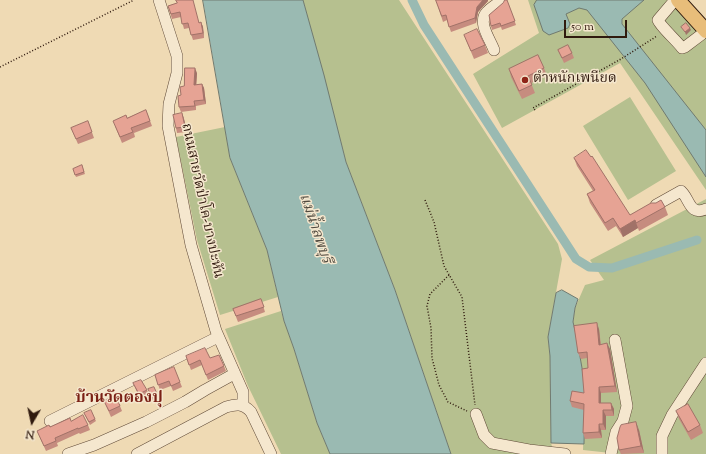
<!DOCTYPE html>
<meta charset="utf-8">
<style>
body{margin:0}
#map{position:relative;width:706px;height:454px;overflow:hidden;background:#efdab4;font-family:"Sorts Mill Goudy",serif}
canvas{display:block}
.north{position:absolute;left:12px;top:402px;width:40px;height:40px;-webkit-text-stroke:3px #f5e7ce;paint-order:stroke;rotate:189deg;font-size:11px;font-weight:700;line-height:16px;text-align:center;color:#301a0e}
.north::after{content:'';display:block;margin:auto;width:14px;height:18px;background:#301a0e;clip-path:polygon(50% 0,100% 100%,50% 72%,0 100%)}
.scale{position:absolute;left:564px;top:20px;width:63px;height:18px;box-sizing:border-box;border:2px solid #301a0e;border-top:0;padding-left:5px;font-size:12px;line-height:14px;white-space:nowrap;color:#301a0e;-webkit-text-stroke:3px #f5e7ce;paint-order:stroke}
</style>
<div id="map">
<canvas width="706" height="454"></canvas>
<div class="north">N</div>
<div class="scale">50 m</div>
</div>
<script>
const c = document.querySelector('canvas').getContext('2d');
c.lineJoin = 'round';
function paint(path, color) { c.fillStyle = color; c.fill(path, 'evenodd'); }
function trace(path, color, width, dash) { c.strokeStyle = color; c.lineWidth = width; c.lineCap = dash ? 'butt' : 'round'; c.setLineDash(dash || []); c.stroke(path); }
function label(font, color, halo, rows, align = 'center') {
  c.font = font + ' "Sorts Mill Goudy","Noto Serif Thai",serif'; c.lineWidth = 3; c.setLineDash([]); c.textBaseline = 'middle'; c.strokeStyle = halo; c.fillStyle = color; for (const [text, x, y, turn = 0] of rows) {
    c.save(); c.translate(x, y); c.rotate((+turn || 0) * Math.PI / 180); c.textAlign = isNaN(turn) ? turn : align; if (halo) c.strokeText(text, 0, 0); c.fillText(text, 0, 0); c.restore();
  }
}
paint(new Path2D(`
 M 303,0 L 399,0 L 558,244 L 562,259 L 548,337 L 550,356 L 551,443 L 554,454 L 451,454 L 395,290 L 346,162 Z
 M 528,0 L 672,0 L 706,39 L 706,190 L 620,63 L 502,128 L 473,74 L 539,33 Z
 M 630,97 L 676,171 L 628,200 L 583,126 Z
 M 225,127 L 230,158 L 267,250 L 278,297 L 220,315 L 197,240 L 176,137 Z
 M 706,199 L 706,454 L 620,454 L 583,450 L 585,385 L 573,322 L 575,308 L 585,285 L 604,280 L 590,260 Z
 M 281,311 L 284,321 L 294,349 L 317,423 L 330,454 L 281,454 L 248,386 L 225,329 Z`), '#b6c08f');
const water = new Path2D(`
 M 203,0 L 303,0 L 324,75 L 346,162 L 395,290 L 451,454 L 330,454 L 317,423 L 294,349 L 284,321 L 267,250 L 230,158 Z
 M 537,0 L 644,0 L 622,19 L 622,24 L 706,130 L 706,177 L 645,83 L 587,10 L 579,8 L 566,14 L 570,24 L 568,28 L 549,35 L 543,31 L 534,5 Z
 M 562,290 L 578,299 L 575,308 L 573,322 L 576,334 L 585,385 L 584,444 L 551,443 L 550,356 L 548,337 L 556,293 Z`);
paint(water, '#9abab2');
trace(water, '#707a70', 1);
trace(new Path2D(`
 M 412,0 L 424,25 L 576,259 L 589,267 L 612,268 L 697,240`), '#9abab2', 9);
const minor = new Path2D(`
 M 159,0 L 177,56 L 177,73 L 169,104 L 168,126 L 191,245 L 216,331 L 243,392 L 243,405
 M 675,0 L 658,20 C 660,26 677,41 682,48 L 685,47 L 706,31
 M 494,50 C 490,39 477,22 487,12 C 491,7 497,5 501,0
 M 656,205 L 681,191 C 690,199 689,216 706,209
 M 476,414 L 484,435 L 492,443 L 529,450 L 565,454
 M 50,421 L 218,337
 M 68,454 L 94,445 L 146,422 L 185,402 L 205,390 L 234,374
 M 137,454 L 226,407 C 236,404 243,403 251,412 L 271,454
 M 611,454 L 616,432 L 623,421 L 627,406 L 615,340
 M 662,454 L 662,436 L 672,415 L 706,363`);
const major = new Path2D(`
 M 678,0 L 706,31`);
trace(minor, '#604a38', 12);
trace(major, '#301a0e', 16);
trace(new Path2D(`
 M 0,67 L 134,0
 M 535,110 L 533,108 L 621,59 L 657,36
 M 425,200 L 434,222 L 444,266 L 462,297 L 475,405
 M 449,275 L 430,294 L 427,306 L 431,328 L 432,358 L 439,385 L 448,402 L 467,411`), '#301a0e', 1.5, [1, 2]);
trace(minor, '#f5e7ce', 11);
trace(major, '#e8bd7a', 14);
paint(new Path2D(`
 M 436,0 L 488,1 L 478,12 L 476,23 L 451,32 L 447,20 L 443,22 Z
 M 507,0 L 516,25 L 502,30 L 501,27 L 492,30 L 491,26 Z
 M 177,3 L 200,23 L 201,22 L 203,27 L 204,38 L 193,40 L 189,28 L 184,29 L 181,17 L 172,19 L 168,6 Z
 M 464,35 L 485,45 L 488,53 L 474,59 Z
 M 558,50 L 572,53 L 574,58 L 564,63 Z
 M 544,68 L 547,76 L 531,83 L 535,93 L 522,99 L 511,77 L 509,69 Z
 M 197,73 L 196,85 L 202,84 L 204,88 L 206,104 L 196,106 L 196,110 L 181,112 L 179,107 L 181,95 L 184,86 Z
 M 146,110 L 152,126 L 134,133 L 135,137 L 122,143 L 115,126 L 127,118 Z
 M 182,113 L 184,119 L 187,132 L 177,133 L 176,128 Z
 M 88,121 L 94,138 L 78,144 L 71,128 Z
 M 574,158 L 630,215 L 665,207 L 668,215 L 639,231 L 638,228 L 623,237 L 616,226 L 608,231 L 590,203 L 587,194 L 593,191 L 577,166 Z
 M 82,165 L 85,174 L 76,177 L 73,169 Z
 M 261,299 L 265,312 L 238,322 L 233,309 Z
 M 599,329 L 601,345 L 610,349 L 617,392 L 601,393 L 601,403 L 611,403 L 614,409 L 614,416 L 606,416 L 606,430 L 601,430 L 602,438 L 585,439 L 583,433 L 584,410 L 572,407 L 570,401 L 584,393 L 588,368 L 587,358 L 581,359 L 578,353 Z
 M 186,356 L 210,358 L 224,366 L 226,371 L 208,380 L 202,365 L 191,370 Z
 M 155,375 L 180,382 L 182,387 L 173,391 L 171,386 L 160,390 Z
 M 133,383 L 147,390 L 149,395 L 140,399 Z
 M 154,387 L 159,398 L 153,401 L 148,389 Z
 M 104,401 L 120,406 L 122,411 L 111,417 Z
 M 676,411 L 700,425 L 703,433 L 691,440 L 679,419 Z
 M 84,413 L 95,419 L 96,421 L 90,425 Z
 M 71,421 L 88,425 L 90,430 L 80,434 L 79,433 L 57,443 L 58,446 L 46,451 L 37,431 Z
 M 639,430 L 644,453 L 621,454 L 619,450 Z`), '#c68c7f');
paint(new Path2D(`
 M 483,0 L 488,0 L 488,1 L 478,12 L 476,23 L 475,18 L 477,7 Z
 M 201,22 L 203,27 L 204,38 L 203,33 Z
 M 690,28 L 691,30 L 686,35 L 685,32 Z
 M 195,68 L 197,73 L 196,89 L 194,85 Z
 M 202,84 L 204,88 L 206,104 L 204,100 Z
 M 182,113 L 184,119 L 187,132 L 185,127 Z
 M 635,220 L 638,228 L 623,237 L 620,229 Z
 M 597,323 L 599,329 L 601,351 L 599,345 Z
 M 607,343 L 610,349 L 617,392 L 615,386 Z
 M 599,387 L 601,393 L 601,409 L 599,403 Z
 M 611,403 L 614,409 L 614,416 L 612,410 Z
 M 603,410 L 606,416 L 606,430 L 603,424 Z
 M 636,422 L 639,430 L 644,453 L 641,446 Z
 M 599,424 L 601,430 L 602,438 L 599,432 Z`), '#a17268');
const building = new Path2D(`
 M 176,0 L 193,0 L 199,23 L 201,22 L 203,33 L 191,35 L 188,23 L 182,24 L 180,12 L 171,14 L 168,6 L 177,3 Z
 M 436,0 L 483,0 L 477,7 L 475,18 L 449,27 L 446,15 L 442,16 Z
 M 505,0 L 507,0 L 515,21 L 501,26 L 500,23 L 491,26 L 489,15 L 503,3 Z
 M 686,23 L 690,28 L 685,32 L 681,27 Z
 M 477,29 L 485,45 L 471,51 L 464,35 Z
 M 568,45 L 572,53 L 562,58 L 558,50 Z
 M 538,55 L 544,68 L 528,76 L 532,85 L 519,91 L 509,69 Z
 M 185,68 L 195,68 L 194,85 L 202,84 L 204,100 L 194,101 L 195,106 L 179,107 L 178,96 L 181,95 L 180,87 L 184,86 Z
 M 146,110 L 150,121 L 131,128 L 133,132 L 120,137 L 113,121 L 126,115 L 127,118 Z
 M 182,113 L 185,127 L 176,128 L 173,115 Z
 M 88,121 L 92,132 L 76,139 L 71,128 Z
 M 586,150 L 591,157 L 592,156 L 630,215 L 651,203 L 656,203 L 661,200 L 665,207 L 636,223 L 635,220 L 620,229 L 613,218 L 605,223 L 587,194 L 595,190 L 574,158 Z
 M 82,165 L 84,172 L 75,175 L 73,169 Z
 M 261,299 L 264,307 L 236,316 L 233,309 Z
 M 597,323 L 599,345 L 607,343 L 615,386 L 599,387 L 599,403 L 611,403 L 612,410 L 603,410 L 603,424 L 599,424 L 599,432 L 583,433 L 584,404 L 570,401 L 572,391 L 584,393 L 582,369 L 588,368 L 587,352 L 578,353 L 574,326 Z
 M 205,348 L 210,358 L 219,355 L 224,366 L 206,375 L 200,360 L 189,365 L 186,356 Z
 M 174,367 L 180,382 L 171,386 L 169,381 L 158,385 L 155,375 Z
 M 141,380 L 147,390 L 139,394 L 133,383 Z
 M 154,387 L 158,396 L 152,398 L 148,389 Z
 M 116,396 L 120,406 L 109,411 L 104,401 Z
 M 688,404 L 700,425 L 688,432 L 676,411 Z
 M 91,410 L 95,419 L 89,422 L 84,413 Z
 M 83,415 L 88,425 L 78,429 L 78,428 L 55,438 L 56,441 L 44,446 L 37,431 L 49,425 L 50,427 L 70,418 L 71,421 Z
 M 636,422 L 641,446 L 619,450 L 617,438 L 620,427 L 621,425 Z`);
paint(building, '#e6a394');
trace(building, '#a17268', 1);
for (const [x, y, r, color] of [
 [525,80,4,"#8f2418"]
]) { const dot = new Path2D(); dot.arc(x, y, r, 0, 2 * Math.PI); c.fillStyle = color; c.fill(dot); trace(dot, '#f5e7ce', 1.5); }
label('14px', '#301a0e', '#f5e7ce', [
 ["ตำหนักเพนียด",533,80]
], 'left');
label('14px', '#301a0e', '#f5e7ce', [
 ["ถนนสายวัดป่าโค-บางปะหัน",201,201,78]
]);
label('italic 15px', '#504a3f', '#f5e7ce', [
 ["แม่น้ำลพบุรี",314,229,71]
]);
label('bold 16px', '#7a1f14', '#f5e7ce', [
 ["บ้านวัดตองปุ",119,399]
]);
</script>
